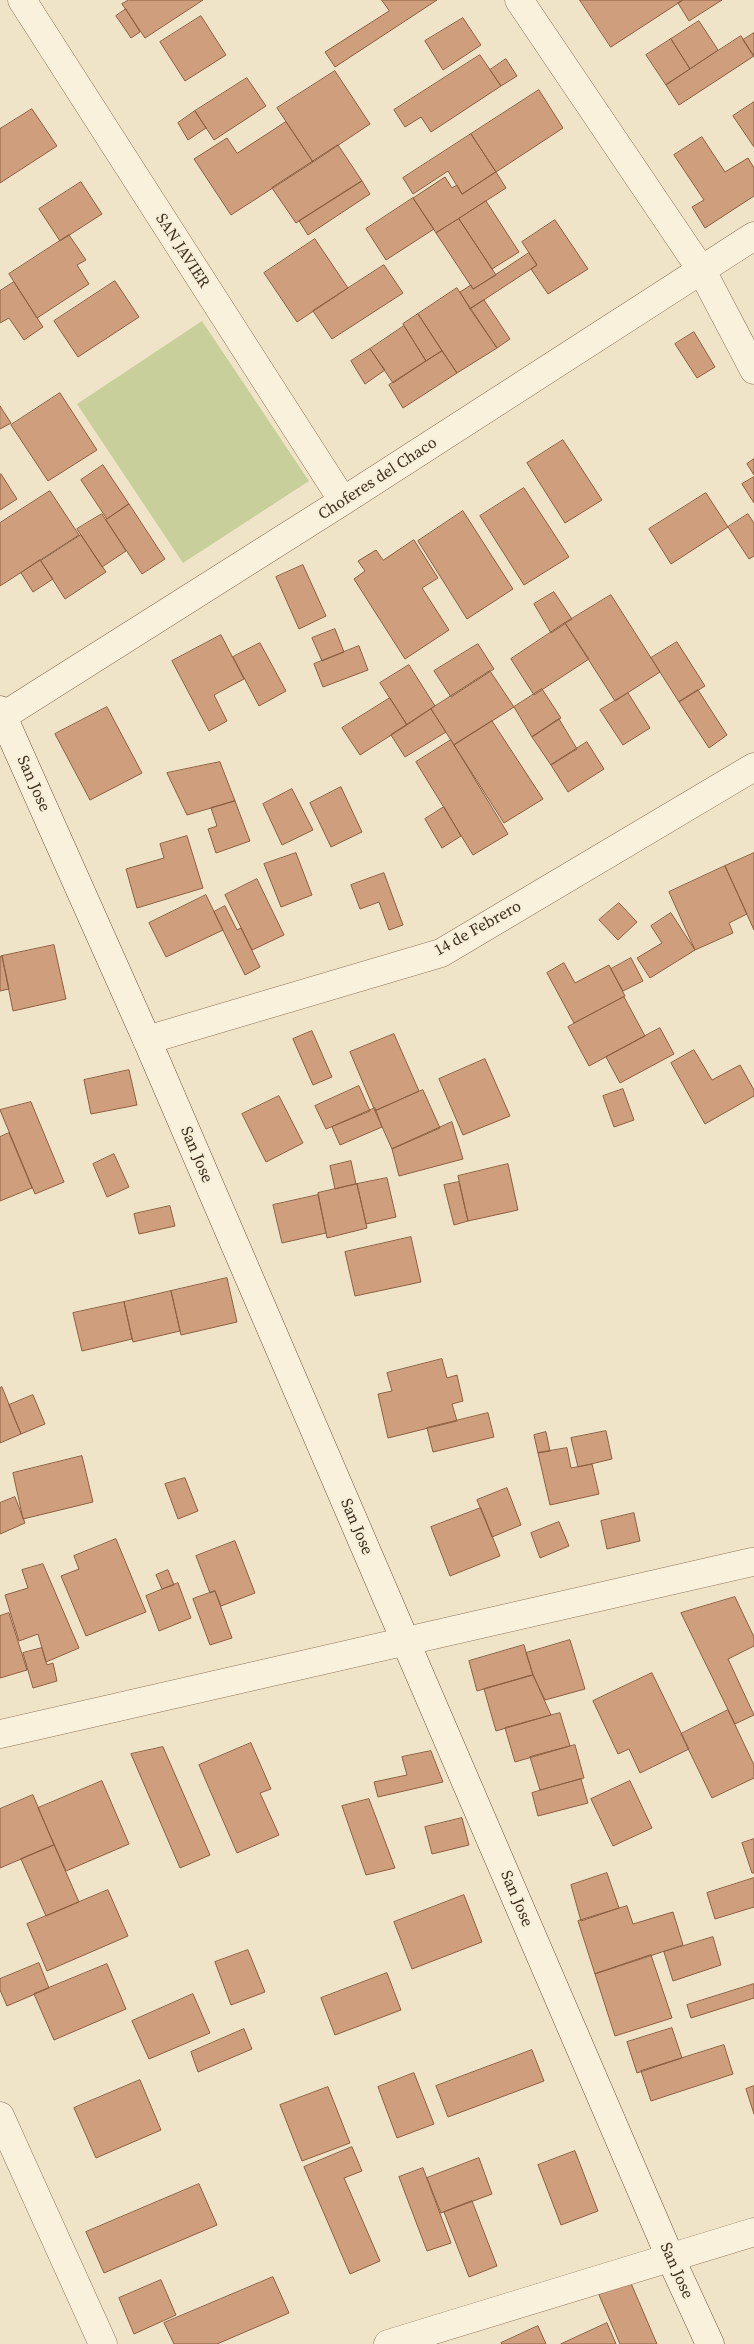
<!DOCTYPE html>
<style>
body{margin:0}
canvas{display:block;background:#f0e4c8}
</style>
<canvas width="754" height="2344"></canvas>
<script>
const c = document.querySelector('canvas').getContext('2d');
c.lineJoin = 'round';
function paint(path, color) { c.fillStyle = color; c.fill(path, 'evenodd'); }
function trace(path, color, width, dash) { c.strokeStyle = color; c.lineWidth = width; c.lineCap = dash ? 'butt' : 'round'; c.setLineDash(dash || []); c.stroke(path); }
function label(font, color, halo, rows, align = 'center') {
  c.font = font + ' "Source Serif 4",serif'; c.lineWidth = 4; c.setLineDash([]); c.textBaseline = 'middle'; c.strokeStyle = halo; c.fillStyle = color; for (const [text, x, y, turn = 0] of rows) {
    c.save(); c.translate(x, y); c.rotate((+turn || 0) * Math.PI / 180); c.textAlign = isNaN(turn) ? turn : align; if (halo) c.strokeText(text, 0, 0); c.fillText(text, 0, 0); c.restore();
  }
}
paint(new Path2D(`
 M 202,321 L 309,481 L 183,563 L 77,404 Z`), '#c9cf9b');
const building = new Path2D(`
 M 129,0 L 203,0 L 145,38 L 122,4 Z
 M 382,0 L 437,0 L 335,67 L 325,52 L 389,11 Z
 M 580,0 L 683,0 L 611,47 Z
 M 683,0 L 722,0 L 689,21 L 678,3 Z
 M 126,9 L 140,32 L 131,38 L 116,16 Z
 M 201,16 L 226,55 L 185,81 L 160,42 Z
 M 463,18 L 481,45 L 443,70 L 425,41 Z
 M 699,21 L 718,50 L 690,69 L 671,39 Z
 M 754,33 L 754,57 L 743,40 Z
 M 741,36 L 754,56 L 679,105 L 666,85 Z
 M 671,39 L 690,69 L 666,85 L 646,55 Z
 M 480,55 L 501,86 L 431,132 L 421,117 L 405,127 L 394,110 Z
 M 506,59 L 517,76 L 501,86 L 490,70 Z
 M 335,71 L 370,124 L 313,162 L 277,108 Z
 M 247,78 L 266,106 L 214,140 L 195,111 Z
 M 539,90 L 563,128 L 496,172 L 471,134 Z
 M 754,102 L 754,147 L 733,116 Z
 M 32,109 L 57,146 L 0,183 L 0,129 Z
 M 195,111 L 206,128 L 188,140 L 178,123 Z
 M 286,122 L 313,162 L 231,215 L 194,159 L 227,138 L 237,153 Z
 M 471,134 L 496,172 L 462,194 L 448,171 L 413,194 L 403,178 Z
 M 702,137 L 725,172 L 748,158 L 754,168 L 754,196 L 705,228 L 692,207 L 704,200 L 674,155 Z
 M 338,145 L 362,181 L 296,223 L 272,188 Z
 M 496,172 L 506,188 L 436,233 L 413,198 L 445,177 L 452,188 L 457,185 L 462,194 Z
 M 362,181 L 370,194 L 308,235 L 299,221 Z
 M 81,182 L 102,214 L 60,241 L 39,209 Z
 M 413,198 L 434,229 L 386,260 L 366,229 Z
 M 486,201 L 519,252 L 492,269 L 459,219 Z
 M 459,219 L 496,275 L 473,289 L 436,233 Z
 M 555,220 L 588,269 L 548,294 L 531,269 L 537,265 L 522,242 Z
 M 69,235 L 86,260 L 77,265 L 89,284 L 37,318 L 9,274 Z
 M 315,239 L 348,288 L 297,322 L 264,273 Z
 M 529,253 L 537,265 L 470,309 L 460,292 L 471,285 L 473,289 Z
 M 384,265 L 403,293 L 332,339 L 313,311 Z
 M 115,281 L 139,317 L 78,357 L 54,321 Z
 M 14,282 L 43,327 L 24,340 L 9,318 L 0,323 L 0,291 Z
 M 457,288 L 497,348 L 457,373 L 418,314 Z
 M 484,300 L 510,339 L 497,348 L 470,309 Z
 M 418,314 L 442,351 L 426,361 L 403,324 Z
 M 404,326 L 426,361 L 393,383 L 370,349 Z
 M 694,332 L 715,367 L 697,378 L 675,344 Z
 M 370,349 L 385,370 L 365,384 L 351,361 Z
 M 442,351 L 457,373 L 403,408 L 389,385 Z
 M 60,393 L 97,450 L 48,481 L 11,425 Z
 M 0,406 L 11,423 L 0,429 Z
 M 563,440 L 602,500 L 565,523 L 527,463 Z
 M 754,459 L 754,475 L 747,464 Z
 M 103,465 L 129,504 L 107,519 L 81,480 Z
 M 1,474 L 17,499 L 0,510 L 0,475 Z
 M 754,477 L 754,503 L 742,484 Z
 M 524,488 L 569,557 L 524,585 L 480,516 Z
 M 50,491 L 79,535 L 0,586 L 0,523 Z
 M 706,493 L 728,527 L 671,564 L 649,529 Z
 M 129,504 L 165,559 L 142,574 L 106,520 Z
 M 463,511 L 513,589 L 467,619 L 418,541 Z
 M 102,514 L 126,551 L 102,567 L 77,529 Z
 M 748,514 L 754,523 L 754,556 L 749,559 L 728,527 Z
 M 81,535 L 106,572 L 65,599 L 41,561 Z
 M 414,540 L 438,578 L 422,588 L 449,630 L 405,659 L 354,579 L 365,571 L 358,561 L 376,550 L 383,560 Z
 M 40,560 L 53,579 L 33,592 L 21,573 Z
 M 303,565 L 326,616 L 299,629 L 276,577 Z
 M 554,592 L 572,619 L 551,633 L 534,604 Z
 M 611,595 L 660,672 L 615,701 L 565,623 Z
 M 565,623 L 589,659 L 534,695 L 511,659 Z
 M 335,629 L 344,652 L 322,661 L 312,638 Z
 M 221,635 L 244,679 L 214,695 L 227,721 L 209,731 L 172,661 Z
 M 677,642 L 705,686 L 679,702 L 651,658 Z
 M 260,643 L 286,691 L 259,706 L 233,657 Z
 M 478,644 L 494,669 L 451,697 L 434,671 Z
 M 359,646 L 368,670 L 323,687 L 314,664 Z
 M 409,665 L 435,706 L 407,725 L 380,683 Z
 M 490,671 L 514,707 L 454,745 L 431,709 Z
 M 542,689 L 561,718 L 532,737 L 514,707 Z
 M 698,690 L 727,735 L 709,748 L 679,702 Z
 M 628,693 L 650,728 L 623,745 L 600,710 Z
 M 390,698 L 407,725 L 360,755 L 342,728 Z
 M 107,707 L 142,773 L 90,800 L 55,734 Z
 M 431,709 L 446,732 L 405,757 L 391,735 Z
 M 559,719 L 577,749 L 551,765 L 532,737 Z
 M 492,721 L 543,799 L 504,823 L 454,745 Z
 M 451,740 L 508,834 L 473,855 L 416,762 Z
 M 587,742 L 604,769 L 568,792 L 551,765 Z
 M 220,762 L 235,801 L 187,815 L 167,773 Z
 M 341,787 L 362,832 L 331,847 L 310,803 Z
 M 292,789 L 313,830 L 282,845 L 263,804 Z
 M 235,801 L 250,841 L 216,853 L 208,829 L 217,826 L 211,808 Z
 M 444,807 L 461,836 L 442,848 L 425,819 Z
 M 187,836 L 203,888 L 137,908 L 126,869 L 164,858 L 160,844 Z
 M 296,853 L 312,895 L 281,907 L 264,864 Z
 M 754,853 L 754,930 L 725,866 Z
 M 725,866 L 747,914 L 729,923 L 733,933 L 695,950 L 669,892 Z
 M 384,873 L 403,925 L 389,930 L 379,902 L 360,909 L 351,885 Z
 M 257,879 L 284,935 L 252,950 L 225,895 Z
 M 206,895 L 223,930 L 166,957 L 149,923 Z
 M 619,903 L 637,922 L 618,940 L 599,920 Z
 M 225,906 L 237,930 L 241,928 L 260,967 L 245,975 L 214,912 Z
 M 671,913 L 695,950 L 650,978 L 637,958 L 662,943 L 651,926 Z
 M 54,945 L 66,999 L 13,1011 L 2,956 Z
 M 2,956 L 9,989 L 0,991 L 0,957 Z
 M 631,958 L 643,981 L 623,991 L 611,969 Z
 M 564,963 L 575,983 L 609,965 L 625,996 L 574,1023 L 547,973 Z
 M 624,997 L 645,1036 L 589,1066 L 568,1027 Z
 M 660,1028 L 674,1054 L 620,1083 L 606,1057 Z
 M 312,1031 L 332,1077 L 313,1085 L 293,1039 Z
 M 394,1034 L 419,1091 L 375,1111 L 350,1052 Z
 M 694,1050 L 712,1080 L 740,1065 L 754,1090 L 754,1096 L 705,1124 L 671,1063 Z
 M 485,1059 L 510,1116 L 463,1135 L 439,1079 Z
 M 129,1070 L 137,1105 L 91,1114 L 84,1080 Z
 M 359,1086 L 370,1111 L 326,1129 L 315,1106 Z
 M 623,1089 L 634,1120 L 614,1127 L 603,1096 Z
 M 423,1090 L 440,1128 L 392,1149 L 375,1111 Z
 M 279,1096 L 303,1143 L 266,1162 L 242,1114 Z
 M 31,1102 L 64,1182 L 35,1194 L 0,1110 Z
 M 375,1108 L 382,1127 L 340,1145 L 332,1127 Z
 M 452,1122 L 463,1159 L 399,1176 L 392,1149 Z
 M 9,1133 L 32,1188 L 0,1201 L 0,1137 Z
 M 114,1154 L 129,1187 L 107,1197 L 93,1164 Z
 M 351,1161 L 356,1184 L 335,1189 L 330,1166 Z
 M 508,1164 L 518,1210 L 468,1221 L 458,1176 Z
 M 387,1178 L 396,1217 L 366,1224 L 357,1184 Z
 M 459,1182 L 468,1221 L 454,1225 L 444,1185 Z
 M 357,1184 L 367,1228 L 327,1238 L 318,1193 Z
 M 318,1195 L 326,1233 L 282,1243 L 273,1205 Z
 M 170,1206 L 175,1226 L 139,1234 L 134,1214 Z
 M 411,1237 L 421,1282 L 355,1296 L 345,1252 Z
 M 227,1278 L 237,1322 L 181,1335 L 171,1291 Z
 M 171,1291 L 180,1331 L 133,1342 L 124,1302 Z
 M 124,1302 L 132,1339 L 82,1351 L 73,1313 Z
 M 442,1359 L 447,1378 L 457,1375 L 463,1401 L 452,1404 L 457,1421 L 388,1438 L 378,1394 L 392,1391 L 387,1373 Z
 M 2,1387 L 21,1434 L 0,1443 L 0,1388 Z
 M 33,1395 L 45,1424 L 21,1434 L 9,1405 Z
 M 488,1413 L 494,1437 L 433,1452 L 427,1428 Z
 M 606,1431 L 612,1459 L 578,1467 L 571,1438 Z
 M 546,1432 L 550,1451 L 538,1453 L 534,1435 Z
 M 567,1448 L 571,1468 L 592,1464 L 599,1494 L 550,1505 L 538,1453 Z
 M 82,1456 L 93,1502 L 23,1519 L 13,1473 Z
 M 185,1478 L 198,1511 L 178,1519 L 165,1484 Z
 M 507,1488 L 521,1525 L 492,1537 L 477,1500 Z
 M 15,1497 L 25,1523 L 0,1534 L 0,1503 Z
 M 481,1508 L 500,1556 L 450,1576 L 431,1527 Z
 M 634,1513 L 640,1541 L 607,1549 L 601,1521 Z
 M 559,1522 L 569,1546 L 540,1558 L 531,1533 Z
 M 116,1539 L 146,1612 L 86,1636 L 61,1576 L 79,1569 L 74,1556 Z
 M 235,1541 L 255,1593 L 221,1606 L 215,1591 L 210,1593 L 196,1556 Z
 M 43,1564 L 79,1648 L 46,1662 L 38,1634 L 19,1641 L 5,1595 L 28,1588 L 22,1570 Z
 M 168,1570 L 174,1585 L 162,1589 L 156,1575 Z
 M 178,1583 L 191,1618 L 159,1631 L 146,1596 Z
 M 215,1591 L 232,1638 L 210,1645 L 193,1599 Z
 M 735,1597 L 754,1637 L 754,1646 L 728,1659 L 754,1715 L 735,1724 L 681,1613 Z
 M 9,1613 L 27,1670 L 0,1678 L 0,1616 Z
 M 570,1640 L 585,1689 L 545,1700 L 533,1675 L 526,1653 Z
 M 524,1645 L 533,1675 L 477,1691 L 469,1661 Z
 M 42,1648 L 47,1665 L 53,1663 L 57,1681 L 33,1688 L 23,1653 Z
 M 652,1673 L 689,1749 L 640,1773 L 629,1749 L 618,1754 L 593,1701 Z
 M 533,1675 L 551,1715 L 496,1731 L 484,1689 Z
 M 728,1710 L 754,1765 L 754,1778 L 712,1798 L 681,1734 Z
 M 560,1713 L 570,1746 L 515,1762 L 505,1728 Z
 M 251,1743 L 271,1789 L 260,1793 L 279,1835 L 237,1853 L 199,1765 Z
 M 575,1745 L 584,1778 L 540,1790 L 530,1757 Z
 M 163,1747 L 210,1855 L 180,1868 L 131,1754 Z
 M 431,1751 L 443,1782 L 378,1797 L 374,1782 L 407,1775 L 402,1757 Z
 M 581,1779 L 588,1803 L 538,1816 L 532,1793 Z
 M 102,1781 L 129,1844 L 66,1871 L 38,1808 Z
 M 630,1781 L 652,1828 L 613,1846 L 591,1799 Z
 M 33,1795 L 54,1845 L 0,1868 L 0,1809 Z
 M 369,1799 L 395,1868 L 366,1875 L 342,1806 Z
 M 462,1818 L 469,1845 L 432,1854 L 425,1827 Z
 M 754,1839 L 754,1873 L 752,1873 L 742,1843 Z
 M 54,1845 L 79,1902 L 46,1916 L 21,1859 Z
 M 607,1873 L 619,1908 L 581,1921 L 571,1885 Z
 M 754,1878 L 754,1907 L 715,1919 L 707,1893 Z
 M 108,1890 L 128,1936 L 47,1971 L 27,1924 Z
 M 464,1895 L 482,1942 L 412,1969 L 394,1922 Z
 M 627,1906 L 633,1924 L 673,1912 L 683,1945 L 595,1974 L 578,1921 Z
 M 713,1937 L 721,1965 L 673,1981 L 664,1952 Z
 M 248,1950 L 265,1992 L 231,2005 L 215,1962 Z
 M 651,1955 L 672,2018 L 615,2036 L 595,1974 Z
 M 39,1963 L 49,1988 L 7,2006 L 0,1990 L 0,1979 Z
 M 107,1964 L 126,2009 L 54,2040 L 34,1994 Z
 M 387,1973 L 401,2010 L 335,2035 L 321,1998 Z
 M 754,1984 L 754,1998 L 691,2018 L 687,2005 Z
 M 193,1994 L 210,2033 L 149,2059 L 132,2021 Z
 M 672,2028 L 682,2058 L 637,2073 L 627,2042 Z
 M 244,2029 L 252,2049 L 198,2072 L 191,2052 Z
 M 724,2045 L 733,2074 L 651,2101 L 641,2071 Z
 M 532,2050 L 544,2081 L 448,2117 L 436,2086 Z
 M 414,2073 L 434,2124 L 397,2138 L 378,2087 Z
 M 140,2080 L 161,2130 L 96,2158 L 74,2108 Z
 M 754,2086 L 754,2114 L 746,2089 Z
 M 328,2087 L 350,2143 L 302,2161 L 280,2105 Z
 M 352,2147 L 362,2171 L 344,2178 L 380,2261 L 350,2274 L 304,2167 Z
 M 575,2151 L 598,2211 L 561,2225 L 538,2165 Z
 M 479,2158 L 492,2194 L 441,2213 L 427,2178 Z
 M 423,2168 L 451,2243 L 427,2251 L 399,2177 Z
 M 199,2184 L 217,2225 L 104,2273 L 86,2232 Z
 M 472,2201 L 497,2266 L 469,2277 L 444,2212 Z
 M 273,2277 L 289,2313 L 217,2344 L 174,2344 L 164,2323 Z
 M 161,2280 L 176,2315 L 134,2334 L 119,2298 Z
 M 630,2281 L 657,2344 L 620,2344 L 599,2295 Z
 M 607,2323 L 616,2344 L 561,2344 Z
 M 538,2326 L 546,2344 L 502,2344 L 501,2343 Z`);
paint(building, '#cf9f7d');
trace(building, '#8d5f41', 1);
const street = new Path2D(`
 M 22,0 L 343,501
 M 519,0 L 702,271 L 754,370
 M 0,718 L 343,501 L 754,236
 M 147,1040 L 441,953 L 754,767
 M 0,1734 L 752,1562
 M 0,2116 L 103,2344
 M 388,2344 L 754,2232`);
const secondary = new Path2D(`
 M 0,710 L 147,1040 L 670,2257 L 710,2344`);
trace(street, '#8d765c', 29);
trace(secondary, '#6f573f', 29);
trace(street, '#faf1dc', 28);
trace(secondary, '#faf1dc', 28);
label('16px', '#3d2e20', '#f7eed8', [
 ["SAN JAVIER",182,251,57],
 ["Choferes del Chaco",378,479,-33],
 ["San Jose",33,784,66],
 ["14 de Febrero",478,929,-29],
 ["San Jose",196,1155,67],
 ["San Jose",356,1527,67],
 ["San Jose",516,1899,67],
 ["San Jose",676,2271,66]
]);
</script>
